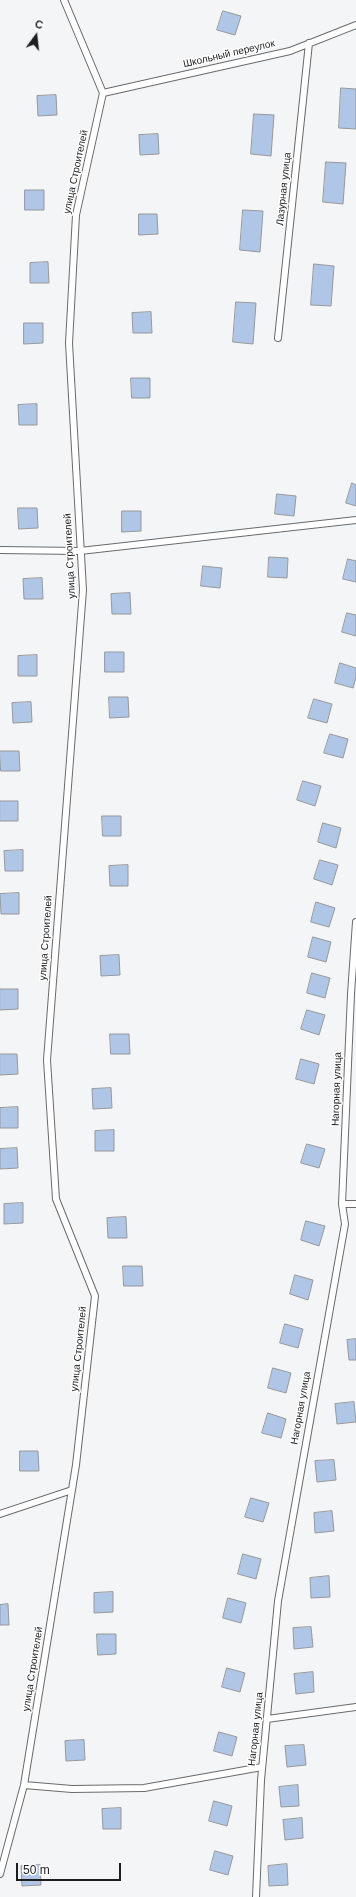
<!DOCTYPE html>
<meta charset="utf-8">
<style>
body{margin:0}
#map{position:relative;width:356px;height:1897px;overflow:hidden;background:#f3f5f7;font-family:Arial,sans-serif}
canvas{display:block}
.north{position:absolute;left:16px;top:16px;width:40px;height:40px;-webkit-text-stroke:3px #fff;paint-order:stroke;rotate:15deg;font-size:11px;font-weight:700;line-height:16px;text-align:center;color:#1d1d1e}
.north::after{content:'';display:block;margin:auto;width:14px;height:18px;background:#1d1d1e;clip-path:polygon(50% 0,100% 100%,50% 72%,0 100%)}
.scale{position:absolute;left:16px;top:1863px;width:105px;height:18px;box-sizing:border-box;border:2px solid #1d1d1e;border-top:0;padding-left:5px;font-size:12px;line-height:14px;white-space:nowrap;color:#1d1d1e;-webkit-text-stroke:3px #fff;paint-order:stroke}
</style>
<div id="map">
<canvas width="356" height="1897"></canvas>
<div class="north">С</div>
<div class="scale">50 m</div>
</div>
<script>
const c = document.querySelector('canvas').getContext('2d');
c.lineJoin = 'round';
function paint(path, color) { c.fillStyle = color; c.fill(path, 'evenodd'); }
function trace(path, color, width, dash) { c.strokeStyle = color; c.lineWidth = width; c.lineCap = dash ? 'butt' : 'round'; c.setLineDash(dash || []); c.stroke(path); }
function label(font, color, halo, rows, align = 'center') {
  c.font = font + ' Arial,sans-serif'; c.lineWidth = 3; c.setLineDash([]); c.textBaseline = 'middle'; c.strokeStyle = halo; c.fillStyle = color; for (const [text, x, y, turn = 0] of rows) {
    c.save(); c.translate(x, y); c.rotate((+turn || 0) * Math.PI / 180); c.textAlign = isNaN(turn) ? turn : align; if (halo) c.strokeText(text, 0, 0); c.fillText(text, 0, 0); c.restore();
  }
}
const building = new Path2D(`
 M 223,11 L 241,16 L 235,35 L 217,30 Z
 M 341,88 L 356,89 L 356,129 L 339,128 Z
 M 56,95 L 57,115 L 38,116 L 37,96 Z
 M 254,114 L 274,115 L 271,156 L 251,154 Z
 M 158,134 L 159,154 L 140,155 L 139,135 Z
 M 326,162 L 346,163 L 343,204 L 323,202 Z
 M 25,190 L 44,190 L 44,210 L 25,210 Z
 M 243,210 L 263,211 L 260,252 L 240,250 Z
 M 139,214 L 157,214 L 158,234 L 139,235 Z
 M 48,262 L 49,283 L 30,283 L 30,263 Z
 M 314,264 L 334,266 L 331,306 L 311,305 Z
 M 236,302 L 256,303 L 253,344 L 233,342 Z
 M 151,312 L 152,333 L 133,333 L 132,313 Z
 M 24,323 L 43,323 L 43,343 L 24,344 Z
 M 131,378 L 150,378 L 150,398 L 132,398 Z
 M 37,404 L 37,425 L 19,425 L 18,405 Z
 M 352,483 L 356,485 L 356,506 L 346,503 Z
 M 277,494 L 296,496 L 294,516 L 275,514 Z
 M 18,508 L 37,508 L 38,528 L 19,529 Z
 M 122,511 L 141,511 L 141,531 L 122,532 Z
 M 269,557 L 288,558 L 287,578 L 268,577 Z
 M 348,559 L 356,561 L 356,582 L 343,579 Z
 M 203,566 L 222,568 L 220,588 L 201,586 Z
 M 42,578 L 43,599 L 24,599 L 23,579 Z
 M 130,593 L 131,614 L 112,614 L 111,594 Z
 M 347,613 L 356,615 L 356,636 L 342,632 Z
 M 105,652 L 124,652 L 124,672 L 105,672 Z
 M 37,655 L 37,676 L 18,676 L 18,656 Z
 M 340,663 L 356,668 L 356,677 L 353,688 L 335,683 Z
 M 109,697 L 128,697 L 129,717 L 110,718 Z
 M 314,699 L 332,704 L 327,723 L 308,718 Z
 M 31,702 L 32,722 L 13,723 L 12,703 Z
 M 330,734 L 348,739 L 343,758 L 324,753 Z
 M 0,751 L 19,751 L 20,771 L 1,771 Z
 M 303,781 L 321,786 L 315,806 L 297,800 Z
 M 0,801 L 18,801 L 18,821 L 0,821 Z
 M 102,816 L 121,816 L 121,836 L 103,836 Z
 M 323,823 L 341,828 L 336,848 L 318,842 Z
 M 23,850 L 23,871 L 5,871 L 4,851 Z
 M 320,860 L 338,865 L 332,885 L 314,879 Z
 M 128,865 L 128,886 L 110,886 L 109,866 Z
 M 19,893 L 19,914 L 1,914 L 0,894 Z
 M 316,902 L 335,908 L 329,927 L 311,922 Z
 M 313,937 L 331,942 L 326,962 L 308,957 Z
 M 119,955 L 120,975 L 101,976 L 100,956 Z
 M 312,973 L 330,978 L 325,998 L 307,993 Z
 M 0,989 L 18,989 L 18,1009 L 0,1010 Z
 M 307,1010 L 325,1015 L 319,1035 L 301,1029 Z
 M 110,1034 L 129,1034 L 130,1054 L 111,1054 Z
 M 0,1054 L 17,1054 L 18,1074 L 0,1075 Z
 M 301,1059 L 319,1064 L 314,1084 L 296,1079 Z
 M 111,1088 L 112,1108 L 93,1109 L 92,1089 Z
 M 18,1107 L 18,1128 L 0,1128 L 0,1108 Z
 M 114,1130 L 114,1151 L 95,1151 L 95,1131 Z
 M 307,1144 L 325,1149 L 319,1168 L 301,1163 Z
 M 17,1148 L 18,1168 L 0,1169 L 0,1149 Z
 M 23,1203 L 23,1223 L 4,1224 L 4,1204 Z
 M 126,1217 L 127,1238 L 108,1238 L 107,1218 Z
 M 306,1221 L 325,1226 L 319,1246 L 301,1240 Z
 M 123,1266 L 142,1266 L 143,1286 L 124,1286 Z
 M 295,1275 L 313,1280 L 308,1300 L 290,1294 Z
 M 285,1324 L 303,1329 L 298,1348 L 280,1343 Z
 M 356,1339 L 356,1360 L 349,1360 L 347,1340 Z
 M 273,1368 L 291,1373 L 286,1393 L 268,1388 Z
 M 354,1402 L 356,1422 L 337,1424 L 335,1404 Z
 M 268,1413 L 286,1419 L 281,1438 L 262,1433 Z
 M 20,1451 L 38,1451 L 39,1471 L 20,1471 Z
 M 334,1460 L 336,1480 L 317,1482 L 315,1461 Z
 M 251,1498 L 269,1503 L 263,1522 L 245,1517 Z
 M 332,1511 L 334,1531 L 315,1533 L 314,1513 Z
 M 243,1554 L 261,1559 L 256,1579 L 238,1574 Z
 M 329,1576 L 330,1597 L 311,1598 L 310,1578 Z
 M 113,1592 L 113,1612 L 94,1613 L 94,1593 Z
 M 228,1598 L 246,1603 L 241,1623 L 223,1618 Z
 M 8,1604 L 9,1625 L 0,1625 L 0,1605 Z
 M 311,1627 L 313,1647 L 294,1649 L 293,1628 Z
 M 97,1634 L 116,1634 L 116,1654 L 98,1655 Z
 M 227,1668 L 245,1673 L 240,1692 L 222,1687 Z
 M 313,1672 L 314,1692 L 296,1694 L 294,1674 Z
 M 219,1732 L 237,1737 L 232,1756 L 214,1751 Z
 M 84,1740 L 85,1760 L 66,1761 L 65,1741 Z
 M 304,1745 L 306,1765 L 287,1767 L 285,1746 Z
 M 298,1785 L 299,1806 L 281,1807 L 279,1787 Z
 M 214,1801 L 232,1806 L 227,1826 L 209,1821 Z
 M 121,1808 L 121,1829 L 103,1829 L 102,1809 Z
 M 302,1818 L 303,1838 L 285,1840 L 283,1820 Z
 M 215,1851 L 233,1856 L 228,1875 L 210,1870 Z
 M 287,1864 L 288,1885 L 269,1886 L 268,1866 Z
 M 40,1865 L 41,1885 L 22,1886 L 21,1866 Z`);
paint(building, '#afc6e6');
trace(building, '#97989a', 1);
const lane = new Path2D(`
 M 103,93 L 290,51 L 356,25
 M 278,338 L 309,43
 M 0,550 L 80,551 L 356,520
 M 342,1204 L 356,1204
 M 0,1514 L 72,1490
 M 267,1719 L 356,1707
 M 24,1785 L 72,1789 L 144,1788 L 262,1767
 M 0,1874 L 24,1785 L 76,1465 L 95,1296 L 56,1199 L 47,1060 L 83,590 L 69,343 L 76,215 L 103,93 L 64,0
 M 256,1897 L 261,1780 L 278,1601 L 345,1224 L 342,1204 L 351,994 L 356,922`);
trace(lane, '#696a6c', 8);
trace(lane, '#fff', 6);
label('10px', '#1d1d1e', '#fff', [
 ["Школьный переулок",229,54,-13],
 ["улица Строителей",76,172,-78],
 ["Лазурная улица",284,189,-84],
 ["улица Строителей",70,556,-93],
 ["улица Строителей",46,938,-86],
 ["Нагорная улица",337,1089,-88],
 ["улица Строителей",79,1349,-84],
 ["Нагорная улица",301,1408,-80],
 ["улица Строителей",33,1669,-81],
 ["Нагорная улица",256,1729,-84]
]);
</script>
